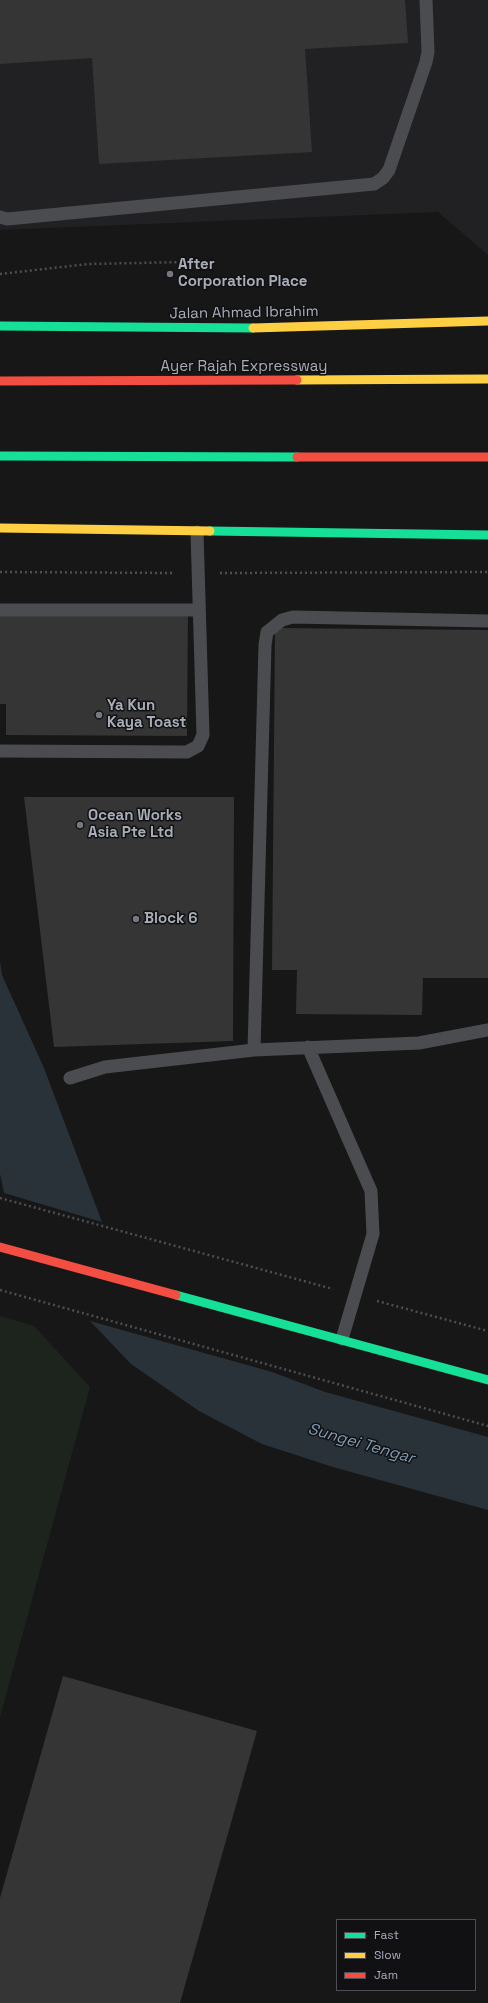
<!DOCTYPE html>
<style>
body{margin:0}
#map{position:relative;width:488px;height:2003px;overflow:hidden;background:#171717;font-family:"Space Grotesk",sans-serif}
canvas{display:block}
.legend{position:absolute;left:336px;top:1919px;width:140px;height:72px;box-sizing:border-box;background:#111113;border:1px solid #4d4f55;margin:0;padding:5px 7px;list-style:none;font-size:12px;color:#a8adb8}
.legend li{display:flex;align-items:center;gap:8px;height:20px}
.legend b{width:20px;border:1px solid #4d4f55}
</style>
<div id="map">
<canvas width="488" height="2003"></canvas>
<ul class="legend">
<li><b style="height:5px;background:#16e098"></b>Fast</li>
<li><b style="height:5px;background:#ffcf43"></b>Slow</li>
<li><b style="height:5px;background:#f24e42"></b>Jam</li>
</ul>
</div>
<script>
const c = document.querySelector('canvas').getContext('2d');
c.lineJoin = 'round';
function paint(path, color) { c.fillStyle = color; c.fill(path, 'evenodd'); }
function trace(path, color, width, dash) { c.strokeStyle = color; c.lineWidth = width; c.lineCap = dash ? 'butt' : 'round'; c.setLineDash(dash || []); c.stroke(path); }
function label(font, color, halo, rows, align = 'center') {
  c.font = font + ' "Space Grotesk",sans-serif'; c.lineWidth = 3; c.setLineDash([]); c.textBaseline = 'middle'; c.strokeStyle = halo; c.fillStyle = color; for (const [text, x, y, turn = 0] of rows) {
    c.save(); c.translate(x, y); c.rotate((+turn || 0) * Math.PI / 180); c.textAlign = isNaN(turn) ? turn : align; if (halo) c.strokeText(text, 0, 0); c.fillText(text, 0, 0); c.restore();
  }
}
paint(new Path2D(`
 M 0,0 L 488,0 L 488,255 L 438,212 L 0,230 Z`), '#212123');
paint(new Path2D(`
 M 0,1316 L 34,1326 L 90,1387 L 0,1717 Z`), '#1d241e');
paint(new Path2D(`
 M 0,961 L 2,975 L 44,1068 L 102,1222 L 4,1193 L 0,1174 Z
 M 90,1321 L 272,1372 L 325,1392 L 488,1437 L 488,1510 L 333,1467 L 262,1444 L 199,1411 L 131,1364 Z`), '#2a3239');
paint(new Path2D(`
 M 0,0 L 405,0 L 408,43 L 305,49 L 312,152 L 99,164 L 92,58 L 0,64 Z
 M 0,604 L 188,606 L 187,736 L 6,735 L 6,704 L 0,704 Z
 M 275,628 L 488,630 L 488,978 L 423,978 L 422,1015 L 296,1014 L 297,970 L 272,970 Z
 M 24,797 L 234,797 L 233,1041 L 54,1047 Z
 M 63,1676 L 257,1731 L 180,2003 L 0,2003 L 0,1898 Z`), '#353536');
trace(new Path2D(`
 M 0,274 L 88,264 L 184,262
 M 0,572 L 175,573
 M 220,573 L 488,572
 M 0,1198 L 333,1289
 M 0,1290 L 488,1426
 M 377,1301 L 488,1331`), '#4d4e52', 2.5, [2, 3]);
trace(new Path2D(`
 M 0,217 L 7,219 L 374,184 L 383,178 L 389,170 L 426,62 L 428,52 L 426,0
 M 0,610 L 199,610
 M 0,751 L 187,752 L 198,746 L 203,735 L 197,532
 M 308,1047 L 371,1191 L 373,1234 L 342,1339
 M 254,1050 L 265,645 L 267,632 L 282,620 L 293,617 L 488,621
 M 70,1078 L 105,1067 L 254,1050 L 419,1043 L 488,1030`), '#4b4c50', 13);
trace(new Path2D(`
 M 0,326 L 253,328
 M 0,456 L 297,457
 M 210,531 L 488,535
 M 176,1295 L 488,1380`), '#16e098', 9);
trace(new Path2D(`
 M 253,328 L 488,321
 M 297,380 L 488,379
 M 0,528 L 210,531`), '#ffcf43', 9);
trace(new Path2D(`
 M 0,381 L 297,380
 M 297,457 L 488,457
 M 0,1247 L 176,1295`), '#f24e42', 9);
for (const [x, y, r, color] of [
 [170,274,4,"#757880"],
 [99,715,4,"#757880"],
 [80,825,4,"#757880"],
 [136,919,4,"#757880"]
]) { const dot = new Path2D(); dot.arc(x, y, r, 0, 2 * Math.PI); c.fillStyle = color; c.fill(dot); trace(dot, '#111113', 1.5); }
label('bold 15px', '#a8adb8', '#111113', [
 ["After",178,265],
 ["Corporation Place",178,282],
 ["Ya Kun",107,706],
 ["Kaya Toast",107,723],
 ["Ocean Works",88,816],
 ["Asia Pte Ltd",88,833],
 ["Block 6",144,919]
], 'left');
label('15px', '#a8adb8', '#111113', [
 ["Jalan Ahmad Ibrahim",244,313,-1],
 ["Ayer Rajah Expressway",244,367]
]);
label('italic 16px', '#7f9bb3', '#111113', [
 ["Sungei Tengar",361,1444,16]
]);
</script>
